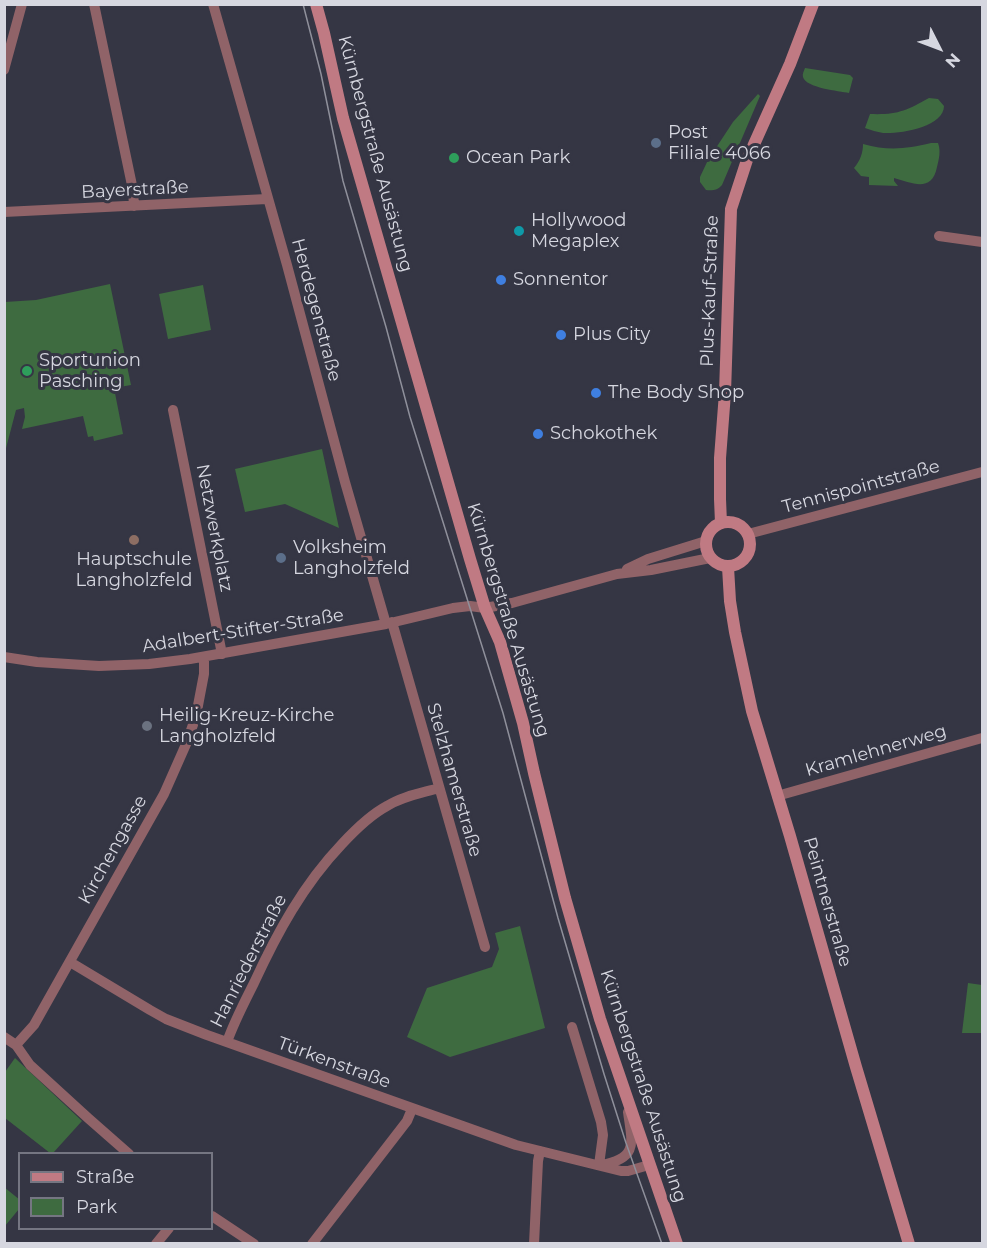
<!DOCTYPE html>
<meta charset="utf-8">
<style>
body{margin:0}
#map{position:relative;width:987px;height:1248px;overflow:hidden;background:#353644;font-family:Montserrat,sans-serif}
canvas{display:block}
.frame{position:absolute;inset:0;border:6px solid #d6d7e0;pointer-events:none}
.legend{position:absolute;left:18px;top:1152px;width:195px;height:78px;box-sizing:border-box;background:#353644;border:2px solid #757682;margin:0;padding:8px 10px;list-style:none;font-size:18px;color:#d6d7e0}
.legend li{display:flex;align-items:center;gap:12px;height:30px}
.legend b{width:30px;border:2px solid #757682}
.north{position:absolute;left:909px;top:18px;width:60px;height:60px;-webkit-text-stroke:4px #353644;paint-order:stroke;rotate:132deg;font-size:16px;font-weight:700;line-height:24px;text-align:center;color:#d6d7e0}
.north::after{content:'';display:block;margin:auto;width:21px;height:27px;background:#d6d7e0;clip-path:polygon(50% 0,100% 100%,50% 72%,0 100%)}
</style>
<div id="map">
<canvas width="987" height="1248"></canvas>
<div class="frame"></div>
<ul class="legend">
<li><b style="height:8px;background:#c07a83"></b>Straße</li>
<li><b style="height:16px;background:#3e6b40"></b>Park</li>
</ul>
<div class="north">N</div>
</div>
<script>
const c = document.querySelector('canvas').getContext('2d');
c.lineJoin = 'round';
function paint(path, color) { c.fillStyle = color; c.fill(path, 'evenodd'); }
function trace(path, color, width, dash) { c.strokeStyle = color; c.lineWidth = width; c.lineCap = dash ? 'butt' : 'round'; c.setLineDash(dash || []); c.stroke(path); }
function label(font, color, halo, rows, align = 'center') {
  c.font = font + ' Montserrat,sans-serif'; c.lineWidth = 6; c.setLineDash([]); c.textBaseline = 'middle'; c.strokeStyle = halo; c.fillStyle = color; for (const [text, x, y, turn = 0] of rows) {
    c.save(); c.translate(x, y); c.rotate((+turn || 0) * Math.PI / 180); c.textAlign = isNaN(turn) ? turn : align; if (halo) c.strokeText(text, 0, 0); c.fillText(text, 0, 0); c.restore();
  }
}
paint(new Path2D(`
 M 805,68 L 850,75 L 853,78 L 849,93 C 839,91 806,88 803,77 C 802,74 804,71 805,68 Z
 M 758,94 L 760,96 L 722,185 C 718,190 712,191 706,190 L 700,182 L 700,177 L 708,160 L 733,122 Z
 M 929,98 L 938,99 L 944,106 C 944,127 900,134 883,133 C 877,132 871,130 865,128 L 870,114 C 897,115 906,111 929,98 Z
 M 931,143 L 938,143 C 941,151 939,159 937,167 C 932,193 912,183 894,178 L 894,181 L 898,186 L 869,185 L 869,177 L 861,176 L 854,168 C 860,161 863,153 863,144 C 888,151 906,149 931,143 Z
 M 110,284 L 131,385 L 114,388 L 123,434 L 94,441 L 93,436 L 88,437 L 83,416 L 22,429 L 25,417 L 24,408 L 16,410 L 5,452 L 5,302 L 36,300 Z
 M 203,285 L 211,330 L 168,339 L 159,294 Z
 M 322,449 L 339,528 L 285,504 L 245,512 L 235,469 Z
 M 520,926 L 545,1028 L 450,1057 L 407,1037 L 427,988 L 492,967 L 499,949 L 495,933 Z
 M 968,983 L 982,985 L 982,1033 L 962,1033 Z
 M 15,1058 L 82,1121 L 53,1153 L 50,1153 L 5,1118 L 5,1072 Z
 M 4,1187 L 20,1200 L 19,1209 L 5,1226 Z`), '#3e6b40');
trace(new Path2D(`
 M 94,4 L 133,190 L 134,206
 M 213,4 L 287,265 L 345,482 L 386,624
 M 4,70 L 22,4
 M 4,212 L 267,199
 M 939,236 L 982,242
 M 173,410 L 222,654
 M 748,534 L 982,472
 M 627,569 L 648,559 L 706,541
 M 392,622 L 485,947
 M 4,657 L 37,662 L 99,666 L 149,664 L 190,659 L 386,624 L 453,608 L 470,606 L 485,608 L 512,603 L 617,574 L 651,570 L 710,558
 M 777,796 L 982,738
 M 70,962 L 150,1010 L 166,1019 L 207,1035 L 516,1145 L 621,1171 L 628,1171 L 649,1165
 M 572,1027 L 601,1122 L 603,1135 L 599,1165
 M 4,1037 L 16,1045 L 30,1065 L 88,1118 L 129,1154
 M 227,1042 C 234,1022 244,1003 254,983 C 277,933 303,885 342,844 C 355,830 370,815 387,806 C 403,796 422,793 439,788
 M 16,1045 L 34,1025 L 164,794 L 187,742 L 196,716 L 204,674 L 204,657
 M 602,1165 C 639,1158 632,1142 628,1112
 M 212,1216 L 254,1244
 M 156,1244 L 169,1228
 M 312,1244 L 407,1121 L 412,1109
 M 534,1244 L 538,1161 L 540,1151`), '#906368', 10);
trace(new Path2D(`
 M 316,4 L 324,33 L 343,118 L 470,559 L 485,608 L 500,642 L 523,723 L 534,773 L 565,898 L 600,1019 L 677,1244
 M706 544a22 22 0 1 1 44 0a22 22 0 1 1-44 0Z
 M 721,523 L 720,499 L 720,458 L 725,393 L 731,209 L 747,160 L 790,64 L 813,4
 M 728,567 L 730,601 L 735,632 L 752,711 L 790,836 L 856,1067 L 909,1244`), '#c07a83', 12);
trace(new Path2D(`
 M 303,4 L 321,74 L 343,181 L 386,327 L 410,417 L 503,713 L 558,918 L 604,1074 L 626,1143 L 662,1244`), '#8f909b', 1.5);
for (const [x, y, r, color] of [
 [656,143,6,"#5c6f8a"],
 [454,158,6,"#2e9e5b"],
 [519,231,6,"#0f9aa8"],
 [501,280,6,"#3f7fe0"],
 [561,335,6,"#3f7fe0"],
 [27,371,6,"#2e9e5b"],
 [596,393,6,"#3f7fe0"],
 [538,434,6,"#3f7fe0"],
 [134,540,6,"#8d6e63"],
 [281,558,6,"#5c6f8a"],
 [147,726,6,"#6b7280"]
]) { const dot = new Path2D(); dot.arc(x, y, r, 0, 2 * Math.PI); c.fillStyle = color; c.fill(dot); trace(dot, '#353644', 2); }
label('18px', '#d6d7e0', '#353644', [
 ["Post",668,133],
 ["Filiale 4066",668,154],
 ["Ocean Park",466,158],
 ["Hollywood",531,221],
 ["Megaplex",531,242],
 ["Sonnentor",513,280],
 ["Plus City",573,335],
 ["Sportunion",39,361],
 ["Pasching",39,382],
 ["The Body Shop",608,393],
 ["Schokothek",550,434],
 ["Volksheim",293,548],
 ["Langholzfeld",293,569],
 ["Hauptschule",134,560,"center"],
 ["Langholzfeld",134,581,"center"],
 ["Heilig-Kreuz-Kirche",159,716],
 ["Langholzfeld",159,737]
], 'left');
label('18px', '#d6d7e0', '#353644', [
 ["Kürnbergstraße Ausästung",375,154,75],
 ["Bayerstraße",135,190,-3],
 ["Plus-Kauf-Straße",710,291,-88],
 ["Herdegenstraße",316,310,75],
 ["Tennispointstraße",861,487,-15],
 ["Netzwerkplatz",214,528,79],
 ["Kürnbergstraße Ausästung",508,620,73],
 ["Adalbert-Stifter-Straße",243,631,-9],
 ["Kramlehnerweg",876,751,-16],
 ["Stelzhamerstraße",454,780,74],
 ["Kirchengasse",113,850,-61],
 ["Peintnerstraße",827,902,74],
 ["Hanriederstraße",249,961,-63],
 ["Türkenstraße",334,1063,20],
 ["Kürnbergstraße Ausästung",643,1086,72]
]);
</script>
